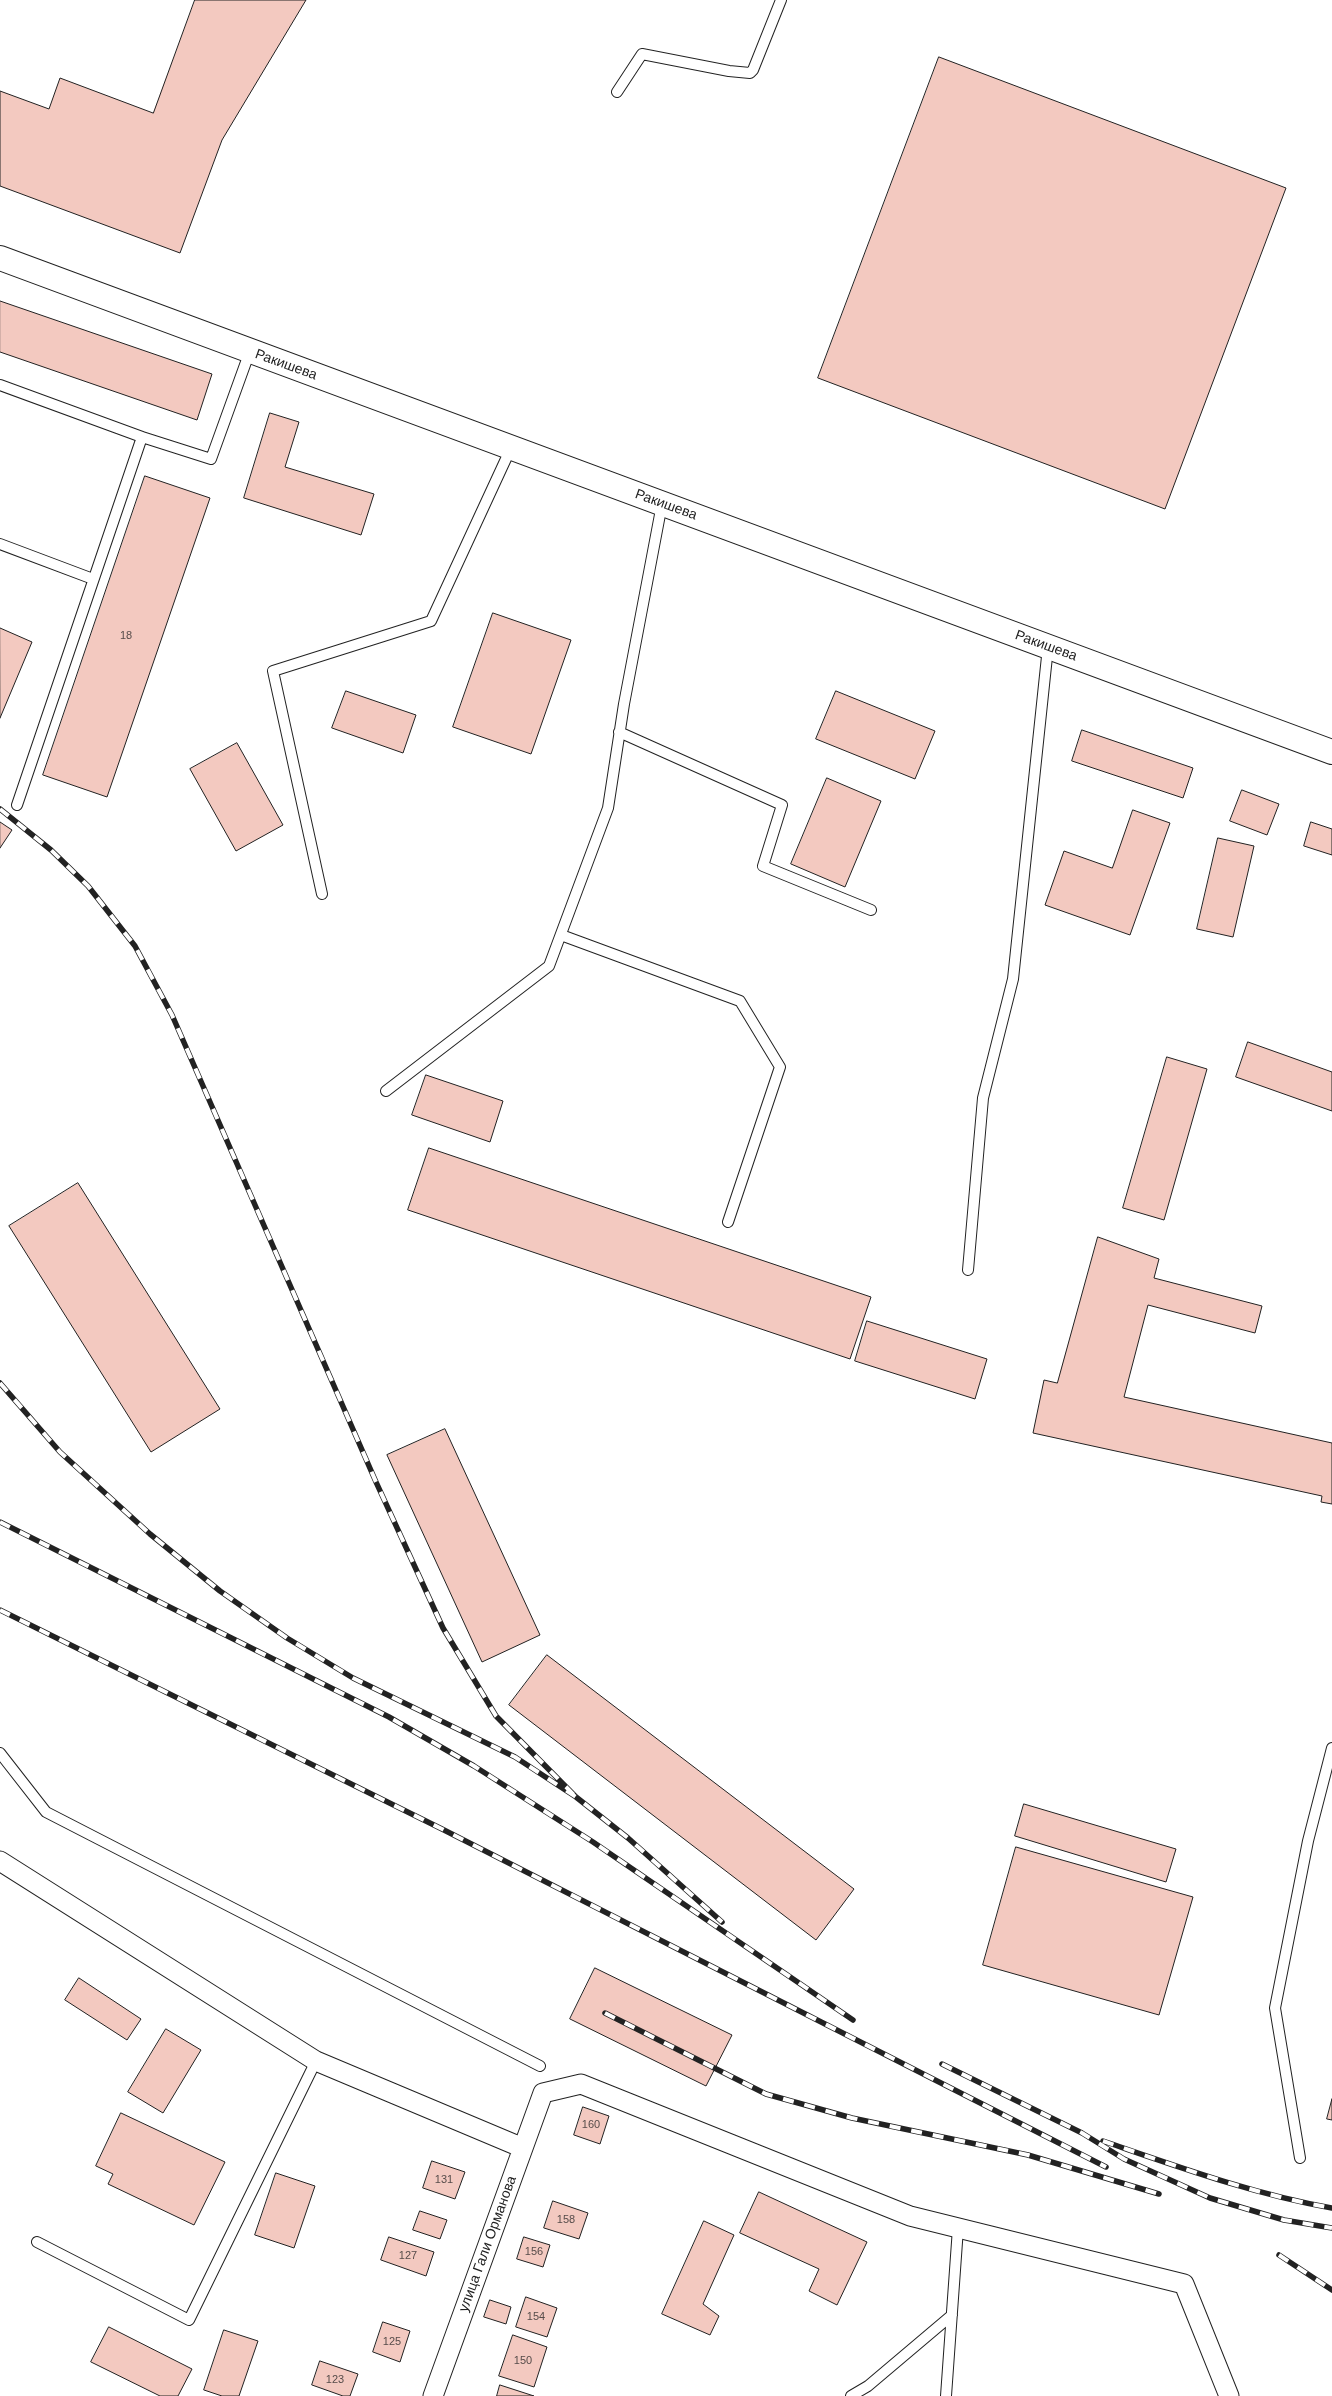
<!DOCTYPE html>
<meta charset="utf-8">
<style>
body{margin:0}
canvas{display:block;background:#fff}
</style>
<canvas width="1332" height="2396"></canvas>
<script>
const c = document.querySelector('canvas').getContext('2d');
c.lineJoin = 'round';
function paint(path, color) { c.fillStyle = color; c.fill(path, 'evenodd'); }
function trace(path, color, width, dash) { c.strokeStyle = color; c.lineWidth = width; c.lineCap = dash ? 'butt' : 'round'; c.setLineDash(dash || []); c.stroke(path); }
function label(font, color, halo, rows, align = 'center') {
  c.font = font + ' Arial,sans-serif'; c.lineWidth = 4; c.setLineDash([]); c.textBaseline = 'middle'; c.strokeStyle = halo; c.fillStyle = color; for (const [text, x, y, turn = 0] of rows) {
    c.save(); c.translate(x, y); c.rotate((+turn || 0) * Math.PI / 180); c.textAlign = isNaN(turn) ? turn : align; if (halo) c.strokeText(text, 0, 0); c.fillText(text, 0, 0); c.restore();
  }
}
const building = new Path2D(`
 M 195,0 L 306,0 L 222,140 L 180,253 L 0,186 L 0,91 L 49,109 L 60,78 L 153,113 Z
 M 939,57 L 1286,188 L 1165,509 L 818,378 Z
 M 0,301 L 212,374 L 197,420 L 0,352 Z
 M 270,413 L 299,422 L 285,467 L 374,494 L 361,535 L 244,498 Z
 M 145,476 L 210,498 L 107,797 L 43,775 Z
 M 493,613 L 571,640 L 531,754 L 453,727 Z
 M 0,628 L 32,642 L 0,718 Z
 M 346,691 L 416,715 L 403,753 L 332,728 Z
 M 836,691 L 935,731 L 915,779 L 816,739 Z
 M 1082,730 L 1193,768 L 1183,798 L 1072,761 Z
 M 237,743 L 283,825 L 236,851 L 190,769 Z
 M 827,778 L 881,801 L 845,887 L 791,864 Z
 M 1242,790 L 1279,804 L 1267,835 L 1230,821 Z
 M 1133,810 L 1170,823 L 1130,935 L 1045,905 L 1064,851 L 1112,868 Z
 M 0,822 L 12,830 L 0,848 Z
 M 1311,822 L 1332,829 L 1332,855 L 1304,846 Z
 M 1218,838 L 1254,846 L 1233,937 L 1197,929 Z
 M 1248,1042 L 1332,1072 L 1332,1111 L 1236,1077 Z
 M 1167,1057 L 1207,1069 L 1164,1220 L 1123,1208 Z
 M 426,1075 L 503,1101 L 490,1142 L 412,1115 Z
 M 429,1148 L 871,1297 L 850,1359 L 408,1210 Z
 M 78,1183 L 220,1409 L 151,1452 L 9,1226 Z
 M 1098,1237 L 1159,1259 L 1154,1278 L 1262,1306 L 1255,1333 L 1148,1305 L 1124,1397 L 1332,1443 L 1332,1504 L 1321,1502 L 1322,1496 L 1033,1433 L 1044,1380 L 1057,1383 Z
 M 867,1321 L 987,1359 L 975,1399 L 855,1361 Z
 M 445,1429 L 540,1635 L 482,1662 L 387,1455 Z
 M 547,1655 L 854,1889 L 816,1940 L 509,1705 Z
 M 1024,1804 L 1176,1849 L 1166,1882 L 1015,1836 Z
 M 1016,1847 L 1193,1897 L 1159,2015 L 983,1965 Z
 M 595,1968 L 732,2035 L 706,2086 L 570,2019 Z
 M 79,1978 L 141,2019 L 127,2040 L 65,2000 Z
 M 166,2029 L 201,2050 L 163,2113 L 128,2092 Z
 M 1332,2099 L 1332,2120 L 1327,2119 Z
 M 583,2107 L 609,2116 L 600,2144 L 574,2135 Z
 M 121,2113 L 225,2162 L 194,2225 L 108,2184 L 113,2174 L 96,2166 Z
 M 432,2161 L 465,2172 L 455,2199 L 423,2188 Z
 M 276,2173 L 315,2186 L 294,2248 L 255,2235 Z
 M 759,2192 L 867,2242 L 837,2305 L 809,2291 L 819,2269 L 740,2233 Z
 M 553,2201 L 588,2213 L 579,2239 L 544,2228 Z
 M 420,2211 L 447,2220 L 440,2239 L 413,2230 Z
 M 704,2221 L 734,2235 L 703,2304 L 719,2316 L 710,2335 L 662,2314 Z
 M 389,2237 L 434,2252 L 426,2276 L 381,2260 Z
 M 524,2237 L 550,2245 L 543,2267 L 517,2259 Z
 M 526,2297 L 557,2308 L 547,2337 L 516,2327 Z
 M 490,2300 L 511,2307 L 506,2324 L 484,2317 Z
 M 383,2322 L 410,2331 L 400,2362 L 373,2352 Z
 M 109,2327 L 192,2369 L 178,2396 L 160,2396 L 91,2362 Z
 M 224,2330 L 258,2341 L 239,2396 L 222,2396 L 204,2390 Z
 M 513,2335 L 547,2347 L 534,2387 L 499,2376 Z
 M 320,2361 L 358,2374 L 350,2396 L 343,2396 L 312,2385 Z
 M 500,2385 L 534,2396 L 497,2396 Z`);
paint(building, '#f3c9c0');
trace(building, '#222', 1);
const service = new Path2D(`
 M 617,92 L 642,54 L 729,71 L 750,73 L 753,70 L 781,0
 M 0,385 L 142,437
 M 0,544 L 93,579
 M 619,732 L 782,805 L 763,866 L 871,910
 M 17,805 L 142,437 L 211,459 L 250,351
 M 322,894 L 273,671 L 431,621 L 511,448
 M 561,935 L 740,1001 L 780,1067 L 728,1222
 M 386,1091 L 549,966 L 608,808 L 624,704 L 662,504
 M 968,1270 L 983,1098 L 1013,979 L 1048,647
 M 0,1753 L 46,1812 L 540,2066
 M 1300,2158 L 1275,2008 L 1308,1841 L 1332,1748
 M 37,2242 L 189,2320 L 316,2061
 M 851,2396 L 868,2386 L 952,2315
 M 946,2396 L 958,2228`);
const minor = new Path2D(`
 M 0,1861 L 316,2061 L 523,2148
 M 433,2396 L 543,2093 L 581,2084 L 910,2216 L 1184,2284 L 1229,2396`);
const tertiary = new Path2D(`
 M 0,258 L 1332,752`);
trace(service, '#222', 12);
trace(minor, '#222', 21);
trace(tertiary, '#222', 26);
trace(service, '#fff', 10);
trace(minor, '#fff', 19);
trace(tertiary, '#fff', 24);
const rail = new Path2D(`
 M 0,809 L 51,850 L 88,886 L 135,946 L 172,1015 L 376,1482 L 443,1628 L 496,1716 L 576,1797
 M 0,1383 L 60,1452 L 150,1534 L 220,1591 L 287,1638 L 353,1678 L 515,1757 L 576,1797 L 628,1838 L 722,1922
 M 0,1522 L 389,1717 L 474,1766 L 593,1842 L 853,2020
 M 0,1610 L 442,1829 L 1106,2167
 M 605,2013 L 766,2094 L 852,2118 L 1028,2155 L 1159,2194
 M 942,2064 L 1082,2133 L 1124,2159 L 1210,2198 L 1284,2220 L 1332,2228
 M 1103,2141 C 1179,2167 1253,2194 1332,2208
 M 1279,2255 L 1332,2290`);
trace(rail, '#222', 5.5);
trace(rail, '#fff', 4, [11]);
label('11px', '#564c4a', null, [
 ["18",126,636],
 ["160",591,2125],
 ["131",444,2180],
 ["158",566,2220],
 ["156",534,2252],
 ["127",408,2256],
 ["154",536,2317],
 ["125",392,2342],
 ["150",523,2361],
 ["123",335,2380]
]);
label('14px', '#222', '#fff', [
 ["Ракишева",286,365,20],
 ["Ракишева",666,505,20],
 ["Ракишева",1046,646,20],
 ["улица Гали Орманова",488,2244,-70]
]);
</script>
